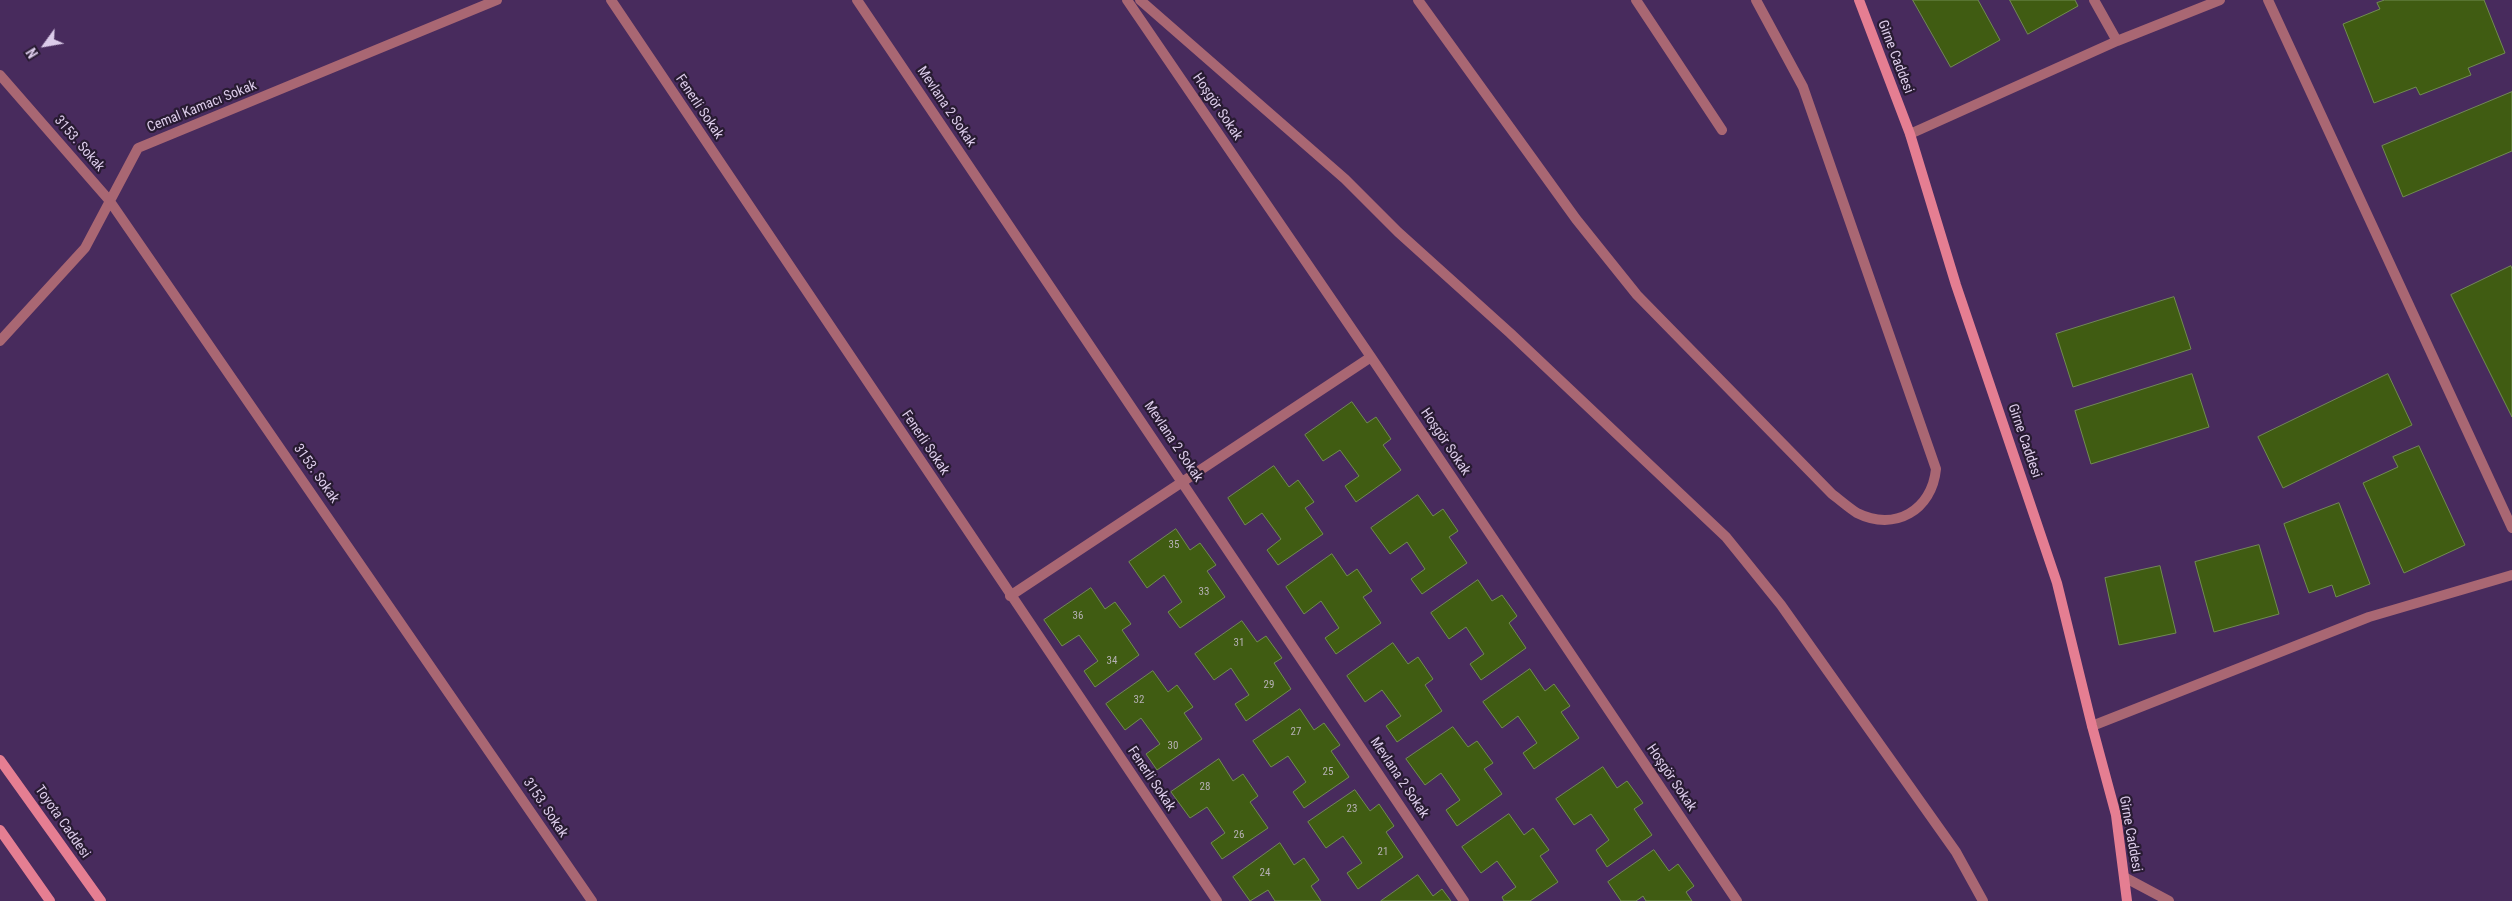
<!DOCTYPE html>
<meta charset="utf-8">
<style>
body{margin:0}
#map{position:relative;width:2512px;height:901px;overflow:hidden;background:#482b5d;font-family:"Roboto Condensed",sans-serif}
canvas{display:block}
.north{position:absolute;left:20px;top:20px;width:50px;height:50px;-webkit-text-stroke:4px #281b32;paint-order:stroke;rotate:238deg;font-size:14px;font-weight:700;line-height:20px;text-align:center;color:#dcccea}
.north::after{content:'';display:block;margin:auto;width:18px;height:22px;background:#dcccea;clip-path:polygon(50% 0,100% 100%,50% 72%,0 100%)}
</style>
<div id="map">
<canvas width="2512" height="901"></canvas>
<div class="north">N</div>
</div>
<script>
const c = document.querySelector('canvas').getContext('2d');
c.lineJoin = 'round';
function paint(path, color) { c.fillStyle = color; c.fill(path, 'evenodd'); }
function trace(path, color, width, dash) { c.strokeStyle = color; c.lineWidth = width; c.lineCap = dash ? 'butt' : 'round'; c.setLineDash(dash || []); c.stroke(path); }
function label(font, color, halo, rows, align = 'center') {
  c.font = font + ' "Roboto Condensed",sans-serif'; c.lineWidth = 4.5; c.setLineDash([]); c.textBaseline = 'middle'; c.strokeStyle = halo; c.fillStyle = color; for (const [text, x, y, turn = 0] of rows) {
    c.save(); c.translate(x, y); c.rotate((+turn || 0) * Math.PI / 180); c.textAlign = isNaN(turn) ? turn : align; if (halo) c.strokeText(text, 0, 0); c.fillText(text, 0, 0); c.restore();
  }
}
const building = new Path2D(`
 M 1913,0 L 1978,0 L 2000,40 L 1951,67 Z
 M 2010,0 L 2075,0 L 2078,6 L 2028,34 Z
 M 2385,0 L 2484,0 L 2505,53 L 2468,68 L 2471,75 L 2420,95 L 2416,87 L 2374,103 L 2343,24 L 2380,9 L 2377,3 Z
 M 2512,92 L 2512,151 L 2403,197 L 2382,146 Z
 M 2511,266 L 2512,269 L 2512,417 L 2451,295 Z
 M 2174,297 L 2191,349 L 2073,387 L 2056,334 Z
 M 2192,374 L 2209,427 L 2091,464 L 2075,411 Z
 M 2388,374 L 2412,425 L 2283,488 L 2258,437 Z
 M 1352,402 L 1367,423 L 1376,417 L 1391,439 L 1383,445 L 1401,470 L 1356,502 L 1345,486 L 1359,476 L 1340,450 L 1323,461 L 1305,435 Z
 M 2419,446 L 2465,545 L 2404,573 L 2363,483 L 2398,467 L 2393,457 Z
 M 1274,466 L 1289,487 L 1298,480 L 1314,502 L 1305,508 L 1323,534 L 1278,565 L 1267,550 L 1281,539 L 1262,513 L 1245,525 L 1228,498 Z
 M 1418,495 L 1433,516 L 1443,509 L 1458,531 L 1449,537 L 1467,563 L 1422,594 L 1411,579 L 1425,569 L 1407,542 L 1390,554 L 1371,528 Z
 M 2339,503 L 2370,584 L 2336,597 L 2332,585 L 2309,593 L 2284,524 Z
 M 1176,529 L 1190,550 L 1200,543 L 1216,565 L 1207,571 L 1225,597 L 1180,628 L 1168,612 L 1182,602 L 1164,575 L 1147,588 L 1129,562 Z
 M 2259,545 L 2279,614 L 2214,632 L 2195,562 Z
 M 1332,554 L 1347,576 L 1357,569 L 1372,591 L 1363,597 L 1381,623 L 1336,654 L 1325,638 L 1339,628 L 1321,601 L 1304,614 L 1286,587 Z
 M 2160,566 L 2176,633 L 2119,645 L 2105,578 Z
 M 1478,580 L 1492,601 L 1502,595 L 1517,616 L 1509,623 L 1526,648 L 1481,680 L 1470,664 L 1484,654 L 1466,627 L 1449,639 L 1431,613 Z
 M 1091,588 L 1105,609 L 1115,602 L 1131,624 L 1122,630 L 1139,655 L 1095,687 L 1084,671 L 1098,661 L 1079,635 L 1062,646 L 1044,620 Z
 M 1242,621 L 1257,642 L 1266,636 L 1282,658 L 1274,663 L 1291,689 L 1246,721 L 1235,704 L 1249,695 L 1231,668 L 1214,680 L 1195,654 Z
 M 1393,643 L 1408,664 L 1418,657 L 1433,679 L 1425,685 L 1442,711 L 1397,742 L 1386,726 L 1401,716 L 1382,690 L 1365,702 L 1347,676 Z
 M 1530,669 L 1545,691 L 1554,684 L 1570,706 L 1561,712 L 1579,738 L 1534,769 L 1523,753 L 1537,743 L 1518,716 L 1502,728 L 1483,702 Z
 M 1153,671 L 1168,692 L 1177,685 L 1193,707 L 1184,713 L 1202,739 L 1157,770 L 1146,754 L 1160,744 L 1141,718 L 1125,730 L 1106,704 Z
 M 1300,709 L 1314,730 L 1324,723 L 1340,745 L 1331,751 L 1349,777 L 1304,808 L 1293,792 L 1306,782 L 1288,756 L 1271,767 L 1253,741 Z
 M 1453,727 L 1468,747 L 1477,741 L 1493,763 L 1484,769 L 1502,794 L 1457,826 L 1446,810 L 1460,800 L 1441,773 L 1425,785 L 1406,759 Z
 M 1219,759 L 1233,781 L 1243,774 L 1258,796 L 1250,802 L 1268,828 L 1222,859 L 1211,843 L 1225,833 L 1207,807 L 1190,818 L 1171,792 Z
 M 1603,767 L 1617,788 L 1627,781 L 1643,803 L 1634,809 L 1652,835 L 1607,867 L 1596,850 L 1609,840 L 1591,814 L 1574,825 L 1556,799 Z
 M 1355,790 L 1370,811 L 1379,804 L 1394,826 L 1386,832 L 1403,857 L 1358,889 L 1347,873 L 1362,863 L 1343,836 L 1326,848 L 1308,822 Z
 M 1509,814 L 1524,835 L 1533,828 L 1549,850 L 1540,856 L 1558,882 L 1530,901 L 1504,901 L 1502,897 L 1516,887 L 1497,861 L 1481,873 L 1462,847 Z
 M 1280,843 L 1294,865 L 1304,858 L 1319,880 L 1311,886 L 1321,901 L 1275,901 L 1268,890 L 1250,901 L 1233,877 Z
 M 1654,850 L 1669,871 L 1678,864 L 1694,886 L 1686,892 L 1692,901 L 1646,901 L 1643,896 L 1636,901 L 1621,901 L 1608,882 Z
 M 1418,875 L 1433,896 L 1442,889 L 1451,901 L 1381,901 Z`);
paint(building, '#405c12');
trace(building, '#718c51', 1);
trace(new Path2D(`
 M 611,0 L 1217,901
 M 857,0 L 1464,901
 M 1127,0 L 1371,357 L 1737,901
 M 1140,0 L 1345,179 L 1398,232 L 1510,333 L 1726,537 L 1781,605 L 1956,852 L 1983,901
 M 1418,0 L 1576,219 L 1637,295 L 1832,494 C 1840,500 1849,508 1857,513 C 1895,532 1932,510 1936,469 L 1803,87 L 1756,0
 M 1636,0 L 1722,130
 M 2094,0 L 2117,41
 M 2268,0 L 2512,528
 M 0,75 L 109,200 L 592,901
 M 1910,134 L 2117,41 L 2220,0
 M 0,341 L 85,248 L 138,148 L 497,0
 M 1010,596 L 1371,357
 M 2092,726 L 2369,617 L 2512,575
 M 2124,877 L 2169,901`), '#a96773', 10);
trace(new Path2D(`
 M 1859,0 L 1910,134 L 1956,285 L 2057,583 L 2092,726 L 2116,815 L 2127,901
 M 0,760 L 101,901
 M 0,830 L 50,901`), '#e57e92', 10);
label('11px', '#b5b0b4', null, [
 ["35",1174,545],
 ["33",1204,592],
 ["36",1078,616],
 ["31",1239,643],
 ["34",1112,661],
 ["29",1269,685],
 ["32",1139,700],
 ["27",1296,732],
 ["30",1173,746],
 ["25",1328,772],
 ["28",1205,787],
 ["23",1352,809],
 ["26",1239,835],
 ["21",1383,852],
 ["24",1265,873]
]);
label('14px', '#dcccea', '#281b32', [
 ["Girne Caddesi",1895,57,69],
 ["Cemal Kamacı Sokak",202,107,-22],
 ["Fenerli Sokak",699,107,56],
 ["Mevlana 2 Sokak",946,107,56],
 ["Hoşgör Sokak",1217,107,56],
 ["3153. Sokak",79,144,49],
 ["Girne Caddesi",2024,441,71],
 ["Mevlana 2 Sokak",1173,442,56],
 ["Hoşgör Sokak",1445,442,56],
 ["Fenerli Sokak",925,443,56],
 ["3153. Sokak",316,474,55],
 ["Mevlana 2 Sokak",1399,778,56],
 ["Hoşgör Sokak",1671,778,56],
 ["Fenerli Sokak",1151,779,56],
 ["3153. Sokak",545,808,56],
 ["Toyota Caddesi",62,822,55],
 ["Girne Caddesi",2130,834,80]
]);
</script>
